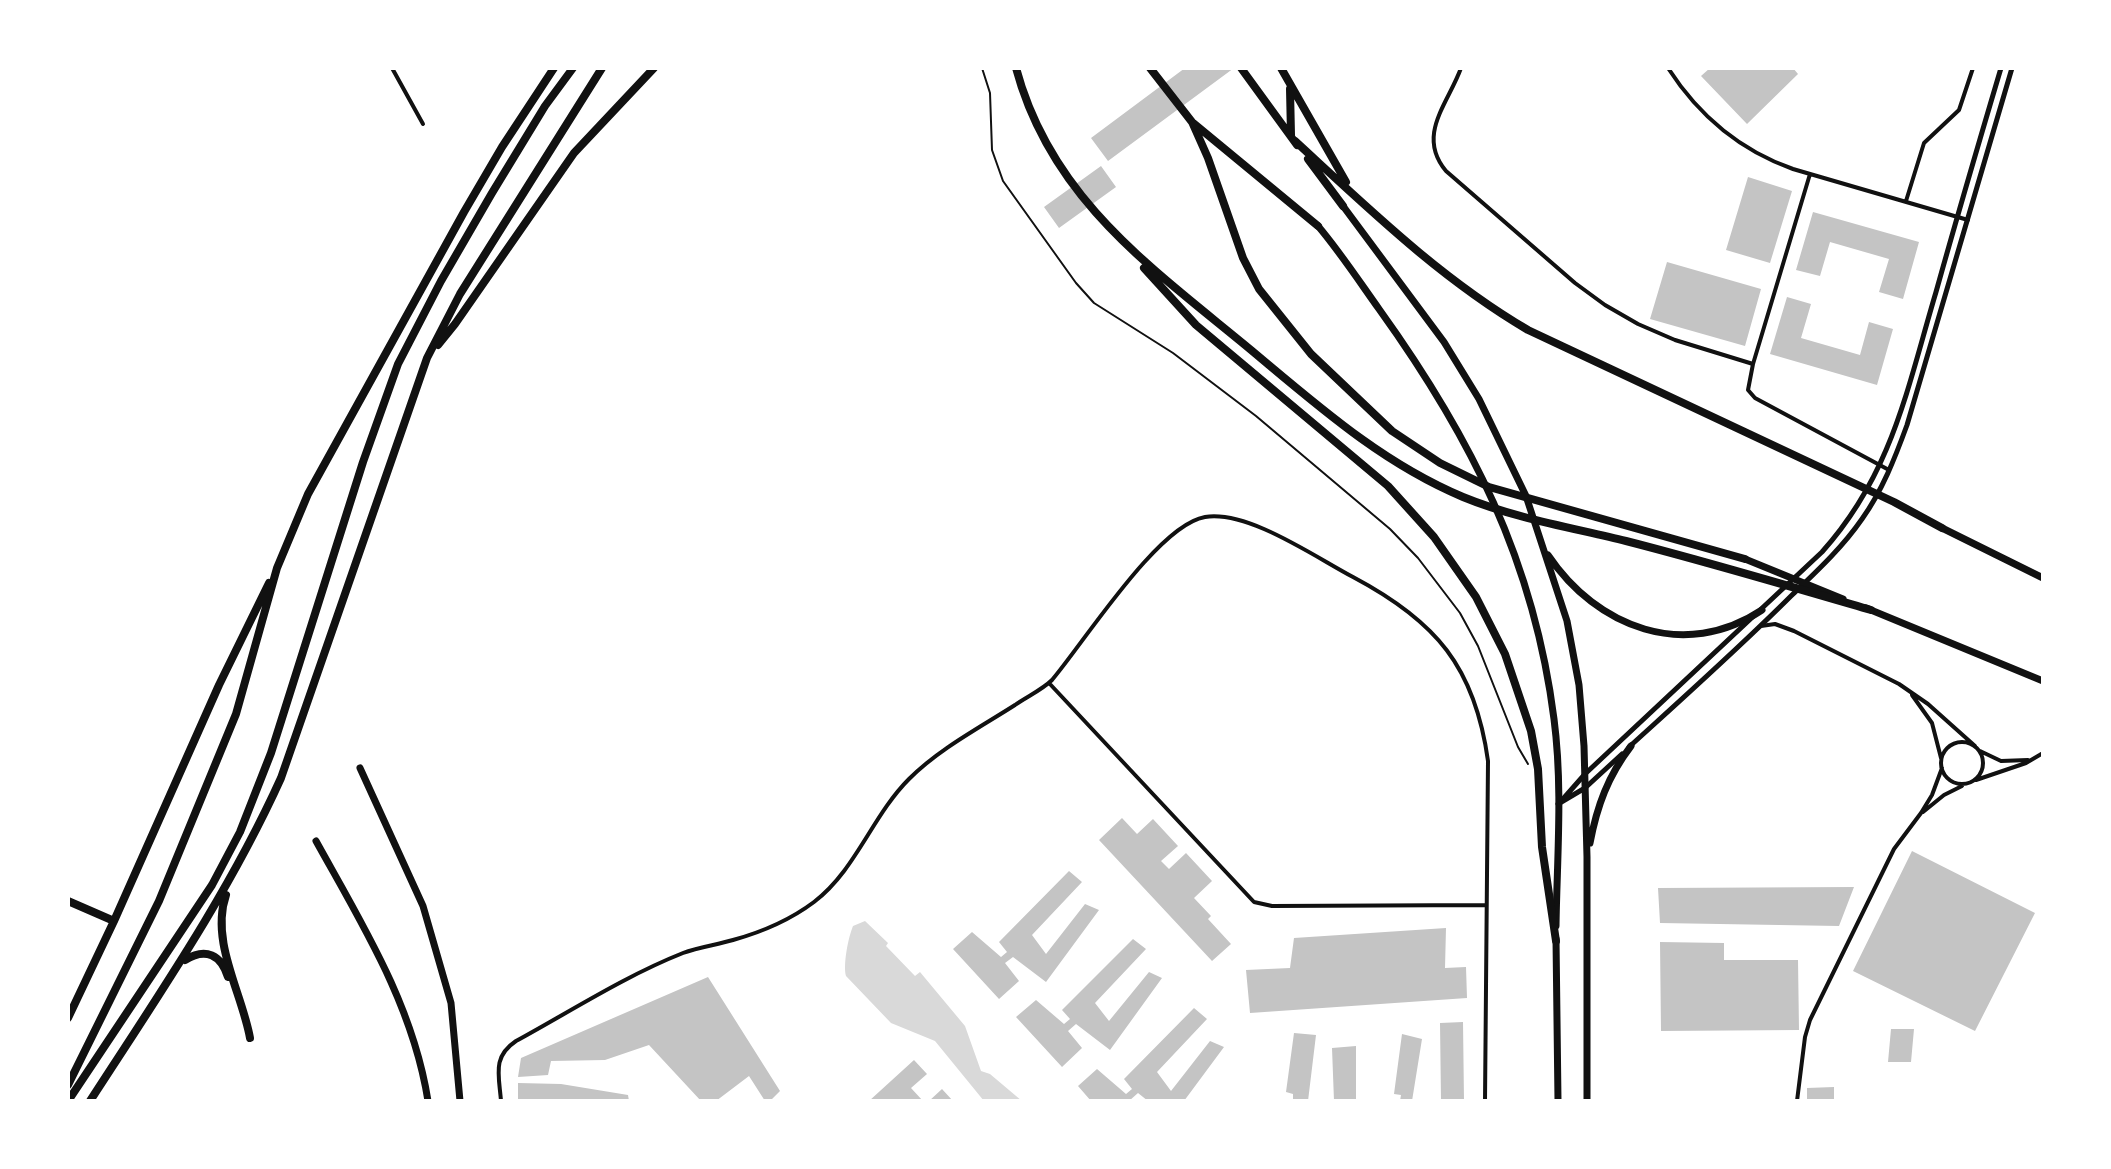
<!DOCTYPE html>
<style>
body{margin:0}
#map{position:relative;width:2111px;height:1169px;overflow:hidden;background:#fff;font-family:"Archivo Narrow",sans-serif}
canvas{display:block}
.frame{position:absolute;inset:0;border:70px solid #fff;pointer-events:none}
</style>
<div id="map">
<canvas width="2111" height="1169"></canvas>
<div class="frame"></div>
</div>
<script>
const c = document.querySelector('canvas').getContext('2d');
c.lineJoin = 'round';
function paint(path, color) { c.fillStyle = color; c.fill(path, 'evenodd'); }
function trace(path, color, width, dash) { c.strokeStyle = color; c.lineWidth = width; c.lineCap = dash ? 'butt' : 'round'; c.setLineDash(dash || []); c.stroke(path); }
paint(new Path2D(`
 M 865,921 L 888,943 L 886,946 L 915,976 L 920,972 L 965,1026 L 981,1071 L 990,1074 L 1022,1101 L 984,1101 L 935,1041 L 891,1023 L 846,976 C 843,965 848,938 853,926 Z`), '#d9d9d9');
paint(new Path2D(`
 M 1185,68 L 1234,68 L 1108,161 L 1091,138 Z
 M 1710,68 L 1793,68 L 1798,74 L 1747,124 L 1701,76 Z
 M 1101,166 L 1116,187 L 1059,228 L 1044,207 Z
 M 1748,177 L 1792,191 L 1770,263 L 1726,250 Z
 M 1813,212 L 1919,242 L 1903,299 L 1879,292 L 1889,259 L 1830,242 L 1820,276 L 1796,270 Z
 M 1667,262 L 1761,289 L 1745,346 L 1650,319 Z
 M 1787,297 L 1811,304 L 1801,338 L 1860,355 L 1869,322 L 1893,329 L 1877,385 L 1770,354 Z
 M 1122,818 L 1137,834 L 1153,819 L 1178,846 L 1161,861 L 1169,869 L 1186,853 L 1212,881 L 1194,898 L 1211,916 L 1208,919 L 1231,944 L 1212,961 L 1099,840 Z
 M 1912,851 L 2035,913 L 1975,1031 L 1853,971 Z
 M 1069,871 L 1082,882 L 1032,935 L 1046,954 L 1085,904 L 1099,910 L 1046,982 L 1013,957 L 1005,963 L 1019,981 L 999,999 L 953,949 L 972,932 L 1001,957 L 1007,952 L 999,942 Z
 M 1854,887 L 1839,926 L 1660,923 L 1658,888 Z
 M 1446,928 L 1445,968 L 1466,967 L 1467,998 L 1250,1013 L 1246,970 L 1290,968 L 1294,938 Z
 M 1133,939 L 1146,949 L 1095,1003 L 1109,1021 L 1149,972 L 1162,978 L 1110,1050 L 1076,1024 L 1068,1031 L 1082,1048 L 1062,1067 L 1016,1017 L 1036,1000 L 1064,1024 L 1070,1019 L 1062,1010 Z
 M 1660,942 L 1724,943 L 1724,960 L 1798,960 L 1799,1030 L 1661,1031 Z
 M 708,977 L 780,1091 L 770,1101 L 765,1101 L 749,1076 L 716,1101 L 701,1101 L 649,1045 L 605,1060 L 551,1061 L 548,1075 L 518,1077 L 521,1058 Z
 M 1194,1008 L 1207,1019 L 1157,1072 L 1171,1091 L 1210,1041 L 1224,1047 L 1184,1101 L 1148,1101 L 1138,1093 L 1129,1101 L 1091,1101 L 1078,1086 L 1097,1069 L 1126,1094 L 1132,1089 L 1124,1079 Z
 M 1463,1022 L 1464,1101 L 1441,1101 L 1440,1023 Z
 M 1891,1029 L 1914,1029 L 1911,1062 L 1888,1062 Z
 M 1294,1033 L 1316,1035 L 1308,1101 L 1293,1101 L 1293,1094 L 1286,1092 Z
 M 1402,1034 L 1422,1039 L 1412,1101 L 1400,1101 L 1401,1095 L 1394,1094 Z
 M 1356,1046 L 1356,1101 L 1334,1101 L 1332,1048 Z
 M 914,1060 L 927,1074 L 911,1088 L 923,1101 L 869,1101 Z
 M 518,1083 L 561,1084 L 628,1095 L 629,1101 L 518,1101 Z
 M 1834,1087 L 1834,1101 L 1807,1101 L 1807,1088 Z
 M 942,1089 L 953,1101 L 929,1101 Z`), '#c4c4c4');
trace(new Path2D(`
 M 982,68 L 990,93 L 992,150 L 1003,181 L 1076,283 L 1094,303 L 1173,353 L 1256,416 L 1390,529 L 1418,558 L 1460,613 L 1478,646 L 1518,747 L 1528,764`), '#111', 2);
trace(new Path2D(`
 M 392,68 L 423,124
 M 1461,68 C 1448,104 1416,135 1446,171 L 1575,283 L 1605,305 L 1638,324 L 1675,340 L 1753,364
 M 1668,68 C 1699,116 1739,150 1793,169 L 1968,220
 M 1810,174 L 1753,364 L 1748,390 L 1755,398 L 1889,470
 M 1906,201 L 1924,143 L 1959,110 L 1973,68
 M 1761,626 L 1775,624 L 1794,631 L 1899,684 L 1928,704 L 1975,746
 M 1049,683 L 1254,902 L 1272,906 L 1486,905
 M 1912,695 L 1932,723 L 1941,758
 M1941 763a21 21 0 1 1 42 0a21 21 0 1 1-42 0Z
 M 1980,751 L 2001,761 L 2028,760
 M 1976,780 L 2026,763 L 2043,753
 M 1923,812 L 1944,795 L 1962,786
 M 501,1101 C 499,1075 492,1057 516,1041 C 571,1011 625,976 683,953 C 699,947 716,945 733,940 C 762,932 790,920 814,902 C 856,870 872,816 909,779 C 939,749 979,728 1015,705 C 1026,697 1042,690 1052,680 C 1085,641 1158,525 1205,517 C 1248,510 1315,557 1353,577 C 1436,621 1475,667 1488,761 L 1485,1101
 M 1797,1101 L 1805,1037 L 1810,1020 L 1894,849 L 1921,813 L 1932,795 L 1942,768`), '#111', 4);
trace(new Path2D(`
 M 1629,747 C 1684,697 1739,648 1791,596 C 1816,572 1842,548 1862,519 C 1882,491 1895,458 1907,425 L 2012,68
 M 1563,799 L 1585,774 L 1822,552 C 1892,474 1907,389 1936,292 C 1957,217 1979,142 2001,68
 M 1558,804 L 1585,788 L 1622,754`), '#111', 5);
trace(new Path2D(`
 M 1343,206 L 1444,342 L 1479,399 L 1526,496 L 1567,621 L 1579,685 L 1584,746 L 1587,857 L 1587,1101
 M 1318,226 C 1340,252 1359,281 1379,309 C 1471,437 1534,561 1554,719 C 1563,788 1557,858 1556,926
 M 1548,555 C 1597,628 1685,661 1762,610
 M 360,768 L 423,906 L 451,1003 L 460,1101
 M 316,841 C 362,924 413,1005 428,1101
 M 1590,843 C 1597,806 1608,776 1631,746
 M 1556,939 L 1558,1101`), '#111', 7);
trace(new Path2D(`
 M 1942,528 L 2043,578
 M 1745,559 L 1843,599
 M 1866,608 L 2043,681`), '#111', 7);
trace(new Path2D(`
 M 1016,68 C 1051,199 1152,268 1251,350 C 1318,406 1382,463 1463,497 C 1514,518 1573,528 1626,541 C 1708,562 1789,586 1871,610
 M 1150,68 L 1192,122 L 1318,226
 M 1241,68 L 1297,145
 M 1281,68 L 1346,182
 M 1290,89 L 1291,135
 M 1192,122 L 1208,158 L 1243,258 L 1259,289 L 1311,354 L 1392,431 L 1440,463 L 1489,487 L 1745,559
 M 1295,141 C 1369,209 1441,279 1528,330 L 1894,502 L 1942,528
 M 1308,159 L 1343,206
 M 1144,268 L 1196,325 L 1388,486 L 1434,537 L 1476,597 L 1505,654 L 1531,731 L 1538,769 L 1542,847 L 1556,941
 M 438,345 L 455,324 L 574,153 L 654,68
 M 226,895 C 210,941 242,993 250,1038
 M 68,901 L 114,921
 M 185,960 C 206,947 221,955 228,977
 M 68,1018 L 114,921 L 219,685 L 269,583
 M 68,1085 L 159,901 L 236,714 L 277,568 L 308,494 L 464,212 L 502,147 L 554,68
 M 68,1101 L 212,885 L 240,832 L 271,753 L 363,462 L 398,364 L 441,281 L 492,193 L 545,106 L 573,68
 M 90,1101 C 158,996 229,893 281,778 L 427,358 L 460,294 L 602,68`), '#111', 8);
</script>
